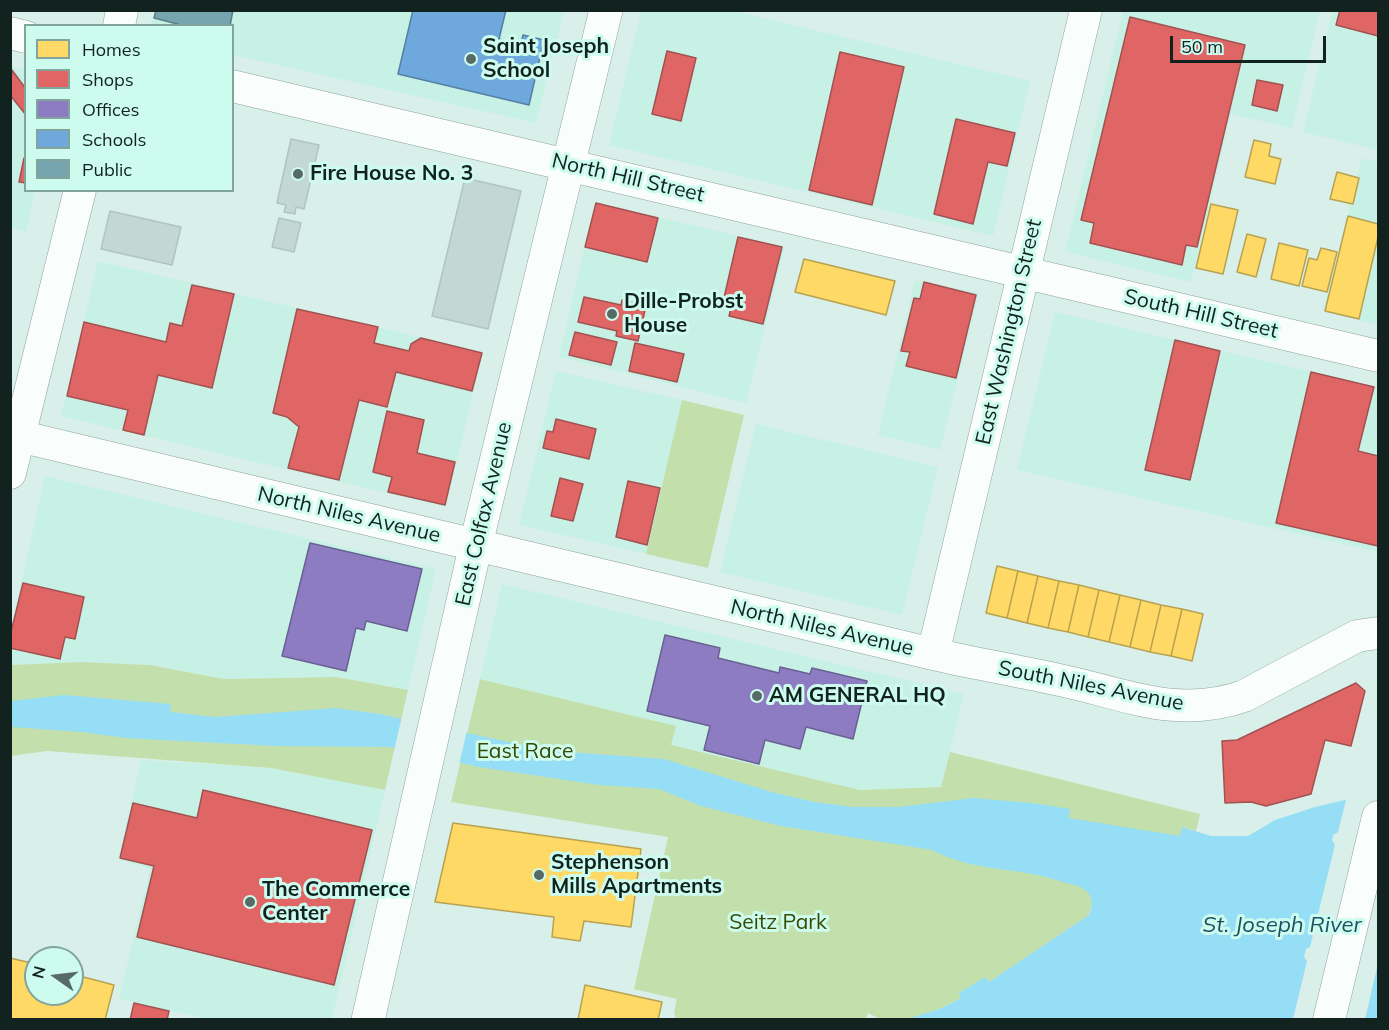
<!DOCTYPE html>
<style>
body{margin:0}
#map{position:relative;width:1389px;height:1030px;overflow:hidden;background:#d8f0e9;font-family:Mulish,sans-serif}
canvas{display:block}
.frame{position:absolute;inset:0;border:12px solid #12231f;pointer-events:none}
.legend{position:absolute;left:24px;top:24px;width:210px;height:168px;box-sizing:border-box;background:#cdfbee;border:2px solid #82a59b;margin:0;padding:8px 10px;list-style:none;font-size:18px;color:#12231f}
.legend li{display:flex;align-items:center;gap:12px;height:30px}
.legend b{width:30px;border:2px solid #82a59b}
.north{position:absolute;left:24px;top:946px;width:60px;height:60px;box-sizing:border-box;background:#cdfbee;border:2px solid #82a59b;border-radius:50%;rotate:284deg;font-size:16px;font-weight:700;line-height:24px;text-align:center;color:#12231f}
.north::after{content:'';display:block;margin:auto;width:21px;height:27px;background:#576b66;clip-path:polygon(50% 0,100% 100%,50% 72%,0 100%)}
.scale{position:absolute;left:1170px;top:36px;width:156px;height:27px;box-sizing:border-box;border:3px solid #12231f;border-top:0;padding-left:8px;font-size:18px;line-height:21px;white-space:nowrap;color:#12231f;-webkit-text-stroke:4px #cdfbee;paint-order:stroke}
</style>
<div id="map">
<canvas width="1389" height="1030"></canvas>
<div class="frame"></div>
<ul class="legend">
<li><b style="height:16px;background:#ffd966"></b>Homes</li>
<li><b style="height:16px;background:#e06666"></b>Shops</li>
<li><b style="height:16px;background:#8e7cc3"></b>Offices</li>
<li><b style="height:16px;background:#6fa8dc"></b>Schools</li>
<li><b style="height:16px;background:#76a5af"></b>Public</li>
</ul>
<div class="north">N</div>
<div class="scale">50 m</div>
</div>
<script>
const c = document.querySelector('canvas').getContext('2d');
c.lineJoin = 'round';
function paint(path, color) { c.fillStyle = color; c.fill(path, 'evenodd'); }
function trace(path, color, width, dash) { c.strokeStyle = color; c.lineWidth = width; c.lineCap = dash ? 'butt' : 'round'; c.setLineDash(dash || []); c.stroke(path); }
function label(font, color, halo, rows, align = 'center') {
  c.font = font + ' Mulish,sans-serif'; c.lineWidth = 6; c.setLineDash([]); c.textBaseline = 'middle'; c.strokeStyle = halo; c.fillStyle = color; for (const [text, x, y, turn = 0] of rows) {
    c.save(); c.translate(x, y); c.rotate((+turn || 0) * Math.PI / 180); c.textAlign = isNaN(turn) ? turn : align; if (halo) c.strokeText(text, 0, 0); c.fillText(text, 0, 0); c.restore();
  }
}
paint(new Path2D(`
 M 155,10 L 564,11 L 536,123 L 233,55 L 232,26 L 151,26 Z
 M 641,11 L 734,11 L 1030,81 L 993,236 L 609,145 Z
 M 1123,11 L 1320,11 L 1292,128 L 1231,114 L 1191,282 L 1065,252 Z
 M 1332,11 L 1378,11 L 1378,150 L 1303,132 Z
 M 10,66 L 25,69 L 26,190 L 35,191 L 26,232 L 11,228 Z
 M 1362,158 L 1378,162 L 1378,325 L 1323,311 Z
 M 595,202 L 785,247 L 746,403 L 559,357 Z
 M 98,261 L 483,352 L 446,507 L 61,416 Z
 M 915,280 L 979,293 L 940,450 L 878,435 Z
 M 1055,312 L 1378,387 L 1378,552 L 1017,470 Z
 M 556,371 L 682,400 L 646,554 L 519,525 Z
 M 756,424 L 938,467 L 902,615 L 720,572 Z
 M 45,476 L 436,569 L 408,690 L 336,677 L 224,679 L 150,665 L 81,662 L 11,665 L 11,629 Z
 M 502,584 L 964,694 L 941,787 L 860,790 L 671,745 L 675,726 L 480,679 Z
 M 141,760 L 271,768 L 385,790 L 332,1019 L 207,1019 L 119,999 L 150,869 L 118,859 Z`), '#c8f1e6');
paint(new Path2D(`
 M 682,400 L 744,415 L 708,568 L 646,554 Z
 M 81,662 L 150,665 L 224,679 L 336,677 L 408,690 L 385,790 L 271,768 L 47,751 L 11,756 L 11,665 Z
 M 480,679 L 676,726 L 671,745 L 860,790 L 941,787 L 950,752 L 1200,814 L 1196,831 L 1182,827 L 1181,836 L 1092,901 L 1089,915 L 989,982 L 985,977 L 961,998 L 942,1008 L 908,1020 L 880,1019 L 868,1013 L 865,1020 L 676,1020 L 674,1012 L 677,999 L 634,989 L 668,837 L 451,802 Z`), '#c3e0ac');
paint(new Path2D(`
 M 64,695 L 171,704 L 170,712 L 216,717 L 336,708 L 380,714 L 527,746 L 569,752 L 664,759 L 775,793 L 815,802 L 852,807 L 899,807 L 973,798 L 1032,803 L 1070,809 L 1069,818 L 1180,836 L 1182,827 L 1211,836 L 1248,836 L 1275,820 L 1315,807 L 1378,792 L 1378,1019 L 908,1019 L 942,1008 L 961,998 L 959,993 L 985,977 L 989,982 L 1089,915 C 1092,906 1094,896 1085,890 C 1079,885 1070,884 1063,882 C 1021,867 972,872 932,850 L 781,826 L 701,806 L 659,789 L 599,785 L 479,767 L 389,747 L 276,746 L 125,738 L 82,732 L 11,727 L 11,701 Z`), '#96def6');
paint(new Path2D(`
 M 402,716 L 467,730 L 459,765 L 394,751 Z
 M 1378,789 L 1378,963 L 1365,1020 L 1293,1019 L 1307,961 L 1304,957 L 1306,949 L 1310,947 L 1335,845 L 1332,840 L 1333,835 L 1338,832 L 1347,796 Z`), '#d8f0e9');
const homes = new Path2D(`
 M 1254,140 L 1271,144 L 1269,156 L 1281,159 L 1275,184 L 1245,177 Z
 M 1337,172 L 1359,178 L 1353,204 L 1330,199 Z
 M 1211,204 L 1238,210 L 1223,274 L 1196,268 Z
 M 1348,216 L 1378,224 L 1378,237 L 1359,319 L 1325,311 Z
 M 1247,234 L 1266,239 L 1256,277 L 1237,272 Z
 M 1279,243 L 1308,250 L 1299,286 L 1271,279 Z
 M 1321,248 L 1337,252 L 1327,292 L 1302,286 L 1309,258 L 1317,260 Z
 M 804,259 L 895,281 L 886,315 L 795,292 Z
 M 997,566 L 1018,571 L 1007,618 L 986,613 Z
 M 1018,571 L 1038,576 L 1027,623 L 1007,618 Z
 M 1038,576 L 1059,581 L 1048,628 L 1027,623 Z
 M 1059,581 L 1079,585 L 1068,632 L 1048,628 Z
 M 1079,585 L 1099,590 L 1088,637 L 1068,632 Z
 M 1099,590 L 1120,595 L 1109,642 L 1088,637 Z
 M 1120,595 L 1141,600 L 1130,647 L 1109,642 Z
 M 1141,600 L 1161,605 L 1150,652 L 1130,647 Z
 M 1161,605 L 1182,609 L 1171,656 L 1150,652 Z
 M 1182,609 L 1203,614 L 1192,661 L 1171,656 Z
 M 453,823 L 641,849 L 631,927 L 584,921 L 580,941 L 552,937 L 554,917 L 435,902 Z
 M 10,958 L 36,964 L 36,994 L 72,994 L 72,974 L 114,985 L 105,1020 L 10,1020 Z
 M 585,985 L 662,1002 L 658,1020 L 578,1020 Z`);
paint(homes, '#ffd966');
trace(homes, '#b8a251', 1.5);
const shops = new Path2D(`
 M 1340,10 L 1378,10 L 1378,36 L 1336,25 Z
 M 1130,17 L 1245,45 L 1197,247 L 1186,245 L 1182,265 L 1090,243 L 1094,223 L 1081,220 Z
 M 667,51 L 696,58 L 681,121 L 652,114 Z
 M 840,52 L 904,67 L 872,205 L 809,190 Z
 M 12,70 L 26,89 L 26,115 L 10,95 Z
 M 1257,80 L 1283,85 L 1277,111 L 1252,105 Z
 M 956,119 L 1015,133 L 1007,166 L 988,162 L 973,224 L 934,214 Z
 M 24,158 L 26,158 L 26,183 L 19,182 Z
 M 596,203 L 658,218 L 647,262 L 585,247 Z
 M 738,237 L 782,247 L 763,324 L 729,316 L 732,304 L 723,302 Z
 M 924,282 L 976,295 L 956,378 L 906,366 L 910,352 L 901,351 L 914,298 L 920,299 Z
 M 192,285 L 234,294 L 212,388 L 158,375 L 144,435 L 123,430 L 128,410 L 67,396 L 84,322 L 166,342 L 170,323 L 182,326 Z
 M 584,297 L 621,305 L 622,300 L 646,306 L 638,341 L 616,336 L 617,331 L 578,322 Z
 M 297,309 L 378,327 L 374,343 L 409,351 L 411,344 L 421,338 L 482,353 L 472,391 L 396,372 L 387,407 L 359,400 L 339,480 L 288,468 L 299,427 L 287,417 L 273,413 Z
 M 575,332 L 617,342 L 611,365 L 569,355 Z
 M 1175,340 L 1220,351 L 1190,480 L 1145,470 Z
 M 635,343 L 684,354 L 677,382 L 629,371 Z
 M 1311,372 L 1374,387 L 1358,451 L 1378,456 L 1378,546 L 1276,523 Z
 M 387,411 L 424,420 L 417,453 L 455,462 L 445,505 L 388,492 L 392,477 L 373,472 Z
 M 556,419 L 596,429 L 589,459 L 543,448 L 547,431 L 553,432 Z
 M 560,478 L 583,484 L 573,521 L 551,516 Z
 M 628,481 L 660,488 L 647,545 L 616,537 Z
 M 23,583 L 84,597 L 75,639 L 65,637 L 60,659 L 10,648 L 10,636 Z
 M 1356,683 L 1365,691 L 1351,746 L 1325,740 L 1311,794 L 1266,806 L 1251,802 L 1225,803 L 1222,741 L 1237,740 Z
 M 203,790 L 372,830 L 334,985 L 137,937 L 154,866 L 120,858 L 133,803 L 197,818 Z
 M 134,1003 L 169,1011 L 167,1020 L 130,1020 Z`);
paint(shops, '#e06666');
trace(shops, '#a25251', 1.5);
const offices = new Path2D(`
 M 310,543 L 422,569 L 407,631 L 366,621 L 364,630 L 356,628 L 346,671 L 282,656 Z
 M 665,635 L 720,648 L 718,658 L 779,673 L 780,667 L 810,674 L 812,668 L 867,681 L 853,739 L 806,727 L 800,749 L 765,740 L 759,764 L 704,750 L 710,726 L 647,711 Z`);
paint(offices, '#8e7cc3');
trace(offices, '#696192', 1.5);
const schools = new Path2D(`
 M 413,10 L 506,10 L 499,39 L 521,44 L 523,35 L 544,40 L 529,105 L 398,74 Z`);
paint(schools, '#6fa8dc');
trace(schools, '#5380a3', 1.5);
const public = new Path2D(`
 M 156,10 L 233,10 L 230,26 L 185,26 L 154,18 Z`);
paint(public, '#76a5af');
trace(public, '#587e84', 1.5);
const building = new Path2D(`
 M 291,139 L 319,145 L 304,209 L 296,207 L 295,214 L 284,212 L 286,205 L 277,203 Z
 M 465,178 L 521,191 L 488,329 L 432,316 Z
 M 110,211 L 181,227 L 172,265 L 101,249 Z
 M 279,218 L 301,223 L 294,252 L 272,247 Z`);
paint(building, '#c3d7d3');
trace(building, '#b0c4c1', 1.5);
const minor = new Path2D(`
 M 119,26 L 122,10
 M 10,33 L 26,37
 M 232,86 L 1378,356
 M 10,434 L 933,654 C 976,664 1020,671 1064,681 C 1128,695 1178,719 1244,696 L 1357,636 L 1378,633
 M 10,473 L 80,190
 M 933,654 L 1086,10
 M 1329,1020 L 1378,817`);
const major = new Path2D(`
 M 368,1020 L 476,544 L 606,10`);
trace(minor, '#8fa29d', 33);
trace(major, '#8fa29d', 34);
trace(minor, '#f9fdfc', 32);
trace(major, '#f9fdfc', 33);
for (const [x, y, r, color] of [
 [471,59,6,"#576b66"],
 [298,174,6,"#576b66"],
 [612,314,6,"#576b66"],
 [757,696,6,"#576b66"],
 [539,875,6,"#576b66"],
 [250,902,6,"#576b66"]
]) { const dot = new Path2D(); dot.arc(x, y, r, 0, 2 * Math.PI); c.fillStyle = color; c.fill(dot); trace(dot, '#cdfbee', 2); }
label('bold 21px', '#12231f', '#cdfbee', [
 ["Saint Joseph",483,47],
 ["School",483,71],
 ["Fire House No. 3",310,174],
 ["Dille-Probst",624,302],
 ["House",624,326],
 ["AM GENERAL HQ",769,696],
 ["Stephenson",551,863],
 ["Mills Apartments",551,887],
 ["The Commerce",262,890],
 ["Center",262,914]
], 'left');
label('21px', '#12231f', '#cdfbee', [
 ["North Hill Street",628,178,13],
 ["South Hill Street",1201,314,13],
 ["East Washington Street",1009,332,-77],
 ["East Colfax Avenue",484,514,-77],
 ["North Niles Avenue",349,515,13],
 ["North Niles Avenue",822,628,13],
 ["South Niles Avenue",1091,686,11]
]);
label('21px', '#354901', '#cdfbee', [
 ["East Race",525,752],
 ["Seitz Park",778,923]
]);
label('italic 22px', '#1d5164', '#cdfbee', [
 ["St. Joseph River",1282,925]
]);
</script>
